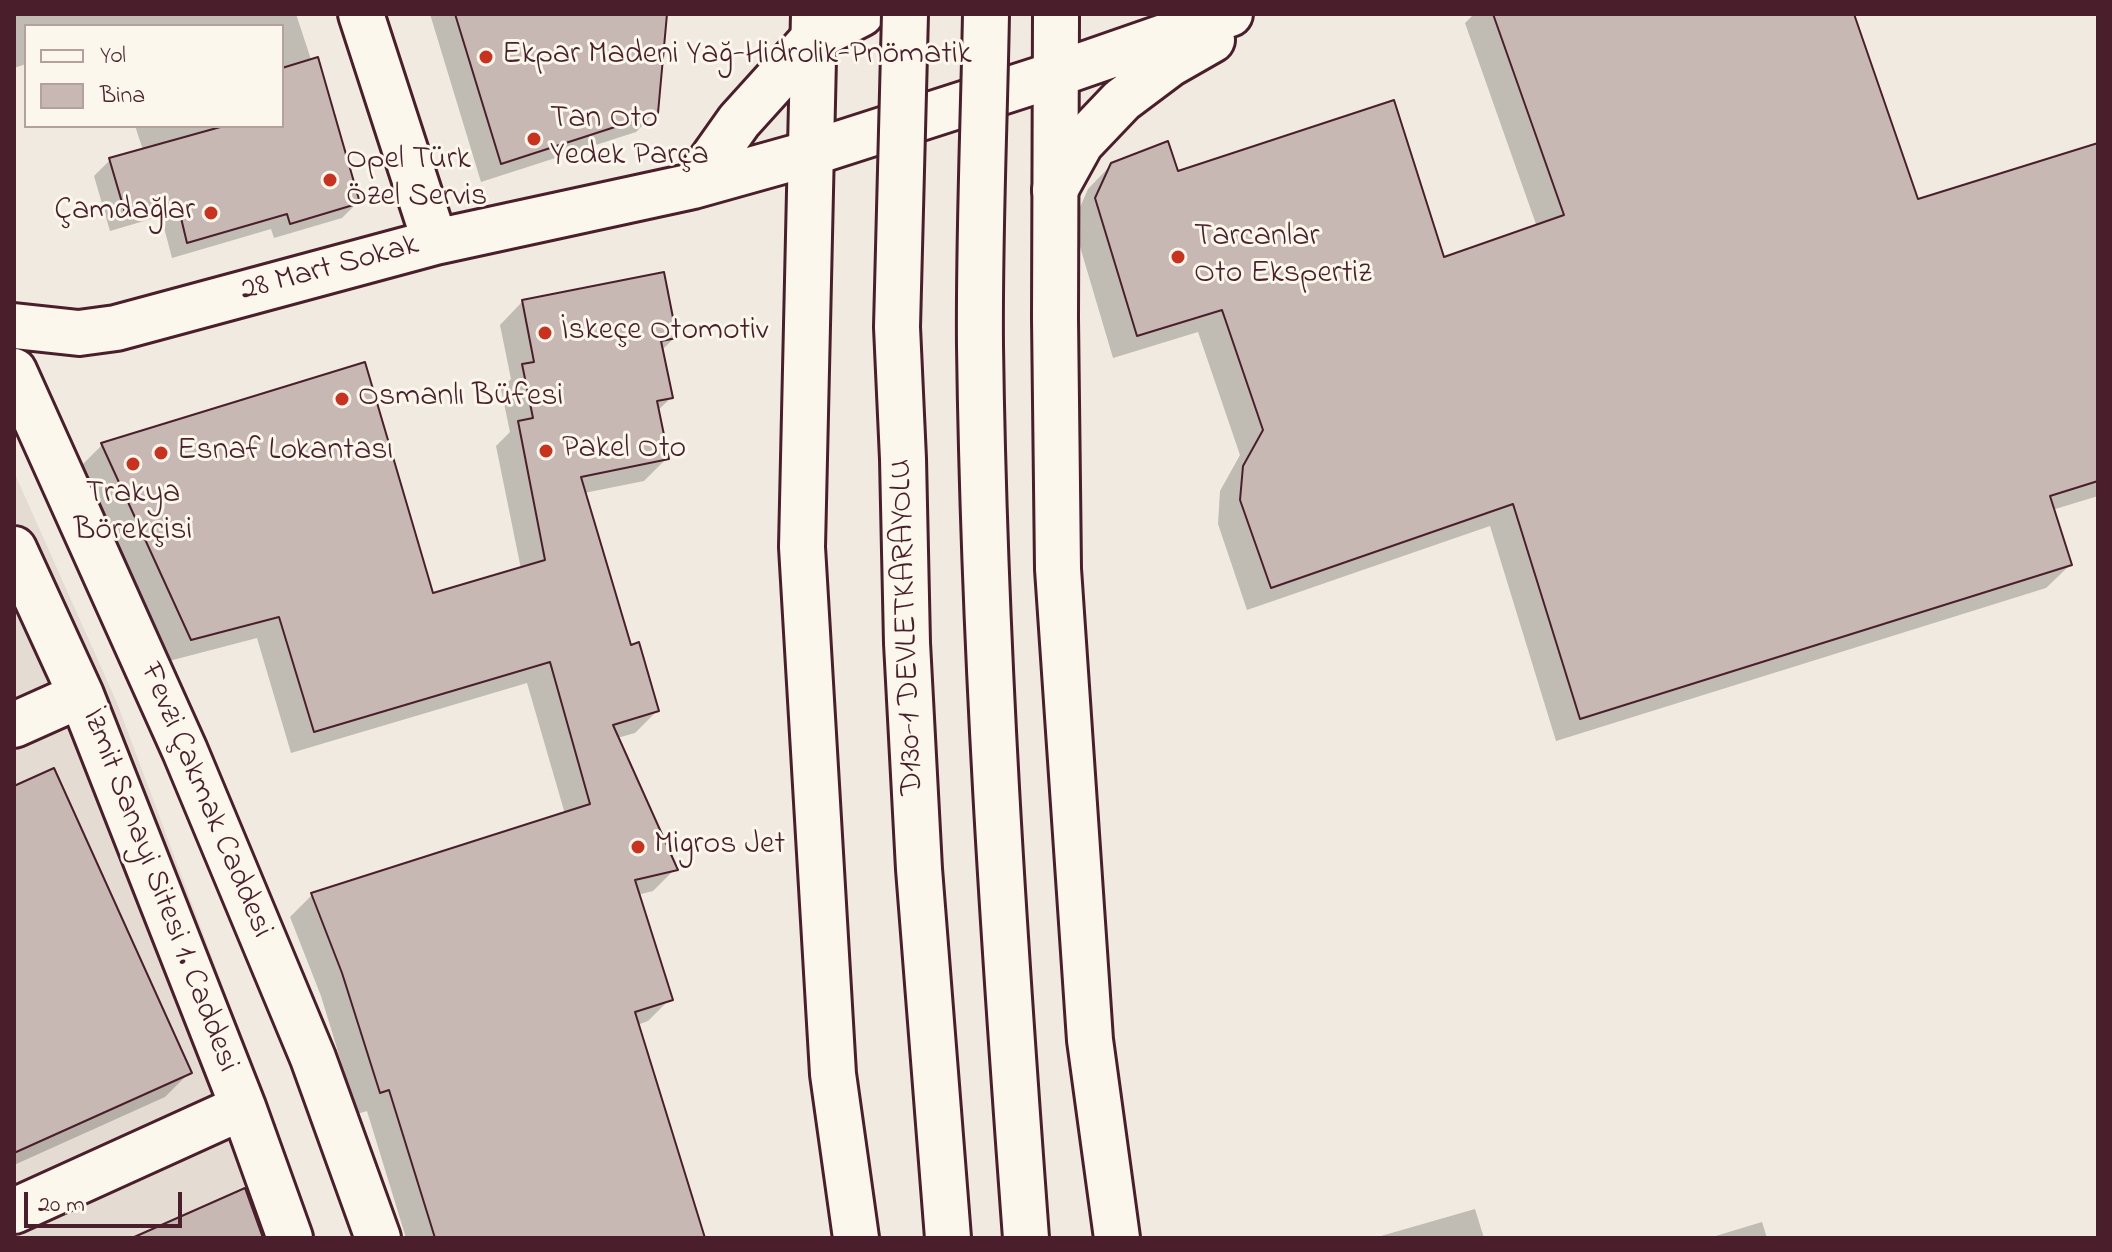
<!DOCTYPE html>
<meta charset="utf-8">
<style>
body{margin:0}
#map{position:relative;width:2112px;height:1252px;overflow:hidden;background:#f0eae0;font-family:"Indie Flower",sans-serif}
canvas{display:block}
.frame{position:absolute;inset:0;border:16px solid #4a1f2b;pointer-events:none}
.legend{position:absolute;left:24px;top:24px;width:260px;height:104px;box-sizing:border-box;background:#fbf7ec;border:2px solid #b4a19f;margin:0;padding:10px 14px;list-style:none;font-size:24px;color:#4a1f2b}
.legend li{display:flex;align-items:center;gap:16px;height:40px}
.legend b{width:40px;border:2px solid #b4a19f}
.scale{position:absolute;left:24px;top:1192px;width:158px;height:36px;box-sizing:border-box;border:4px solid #4a1f2b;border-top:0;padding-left:10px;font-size:24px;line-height:28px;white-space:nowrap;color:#4a1f2b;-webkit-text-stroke:6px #fbf7ec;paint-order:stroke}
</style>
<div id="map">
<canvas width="2112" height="1252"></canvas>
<div class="frame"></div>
<ul class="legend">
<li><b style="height:10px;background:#fbf7ec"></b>Yol</li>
<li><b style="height:22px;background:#c8b8b3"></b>Bina</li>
</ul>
<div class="scale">20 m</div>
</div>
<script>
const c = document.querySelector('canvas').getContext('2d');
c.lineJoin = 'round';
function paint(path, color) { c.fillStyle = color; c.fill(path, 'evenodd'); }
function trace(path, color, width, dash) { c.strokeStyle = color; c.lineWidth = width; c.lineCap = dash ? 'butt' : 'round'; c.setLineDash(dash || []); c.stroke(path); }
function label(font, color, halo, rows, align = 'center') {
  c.font = font + ' "Indie Flower",sans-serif'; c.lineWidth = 6; c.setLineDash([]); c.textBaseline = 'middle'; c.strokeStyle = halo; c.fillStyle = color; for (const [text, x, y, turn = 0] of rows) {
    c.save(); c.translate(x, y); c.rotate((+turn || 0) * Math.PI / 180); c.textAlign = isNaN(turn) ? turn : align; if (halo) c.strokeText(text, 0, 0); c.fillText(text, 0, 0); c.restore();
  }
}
paint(new Path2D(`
 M 14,472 L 117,703 L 317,1238 L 14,1238 Z`), '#e4dbd2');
paint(new Path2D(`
 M 14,14 L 296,14 L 358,202 L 342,218 L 274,238 L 271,229 L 172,258 L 161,216 L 110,231 L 94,176 L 110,160 L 143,150 L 135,126 L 282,126 L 282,26 L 26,26 L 26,64 L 14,68 Z
 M 430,14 L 665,14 L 656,112 L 636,132 L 481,182 Z
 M 1474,14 L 1852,14 L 1917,202 L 2098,145 L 2098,496 L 2052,510 L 2070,565 L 2046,588 L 1556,741 L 1490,526 L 1247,610 L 1218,524 L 1220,491 L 1240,455 L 1198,332 L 1113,358 L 1073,223 L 1088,189 L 1112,164 L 1177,173 L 1443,259 L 1537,227 L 1465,23 Z
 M 522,302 L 675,337 L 661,351 L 671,398 L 657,411 L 667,458 L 644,481 L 584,493 L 630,647 L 657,711 L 635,733 L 617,738 L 675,869 L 653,891 L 637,895 L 670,999 L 648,1021 L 637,1025 L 703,1238 L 406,1238 L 367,1111 L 357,1114 L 321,996 L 290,917 L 312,895 L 565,814 L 527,683 L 291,753 L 257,638 L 169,661 L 80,467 L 102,445 L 432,596 L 521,569 L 496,446 L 510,432 L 501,389 L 511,379 L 500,325 Z
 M 14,788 L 189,1073 L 165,1097 L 14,1165 Z
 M 1475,1209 L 1484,1238 L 1374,1238 Z
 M 1762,1222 L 1767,1238 L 1709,1238 Z`), '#0003');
const building = new Path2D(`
 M 455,14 L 667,14 L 658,113 L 501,164 Z
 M 1493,14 L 1854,14 L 1918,199 L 2098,143 L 2098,481 L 2050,496 L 2072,565 L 1580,719 L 1513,504 L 1271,588 L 1240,500 L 1243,466 L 1263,430 L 1222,310 L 1137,336 L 1095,198 L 1111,163 L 1168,141 L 1178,171 L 1394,100 L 1444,257 L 1564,215 Z
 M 318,57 L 360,203 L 290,224 L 287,214 L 187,243 L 177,201 L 126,216 L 109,158 L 224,126 L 282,126 L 282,68 Z
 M 664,272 L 677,338 L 661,341 L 673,398 L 657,401 L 669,459 L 581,477 L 631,645 L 639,642 L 659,711 L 613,725 L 678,870 L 635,880 L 673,1000 L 635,1012 L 705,1238 L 435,1238 L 389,1090 L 380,1093 L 342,973 L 311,893 L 590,804 L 550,662 L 314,732 L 279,617 L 191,640 L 101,443 L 365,362 L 433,593 L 545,560 L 518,421 L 533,418 L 522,364 L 534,362 L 522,300 Z
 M 54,768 L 192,1073 L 14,1153 L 14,786 Z
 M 245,1188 L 263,1238 L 132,1238 Z`);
paint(building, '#c8b8b3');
trace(building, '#4a1f2b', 2);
const minor = new Path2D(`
 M 361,14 L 435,242
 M 693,186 L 739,121 L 814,38 L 861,14
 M 1055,190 L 1081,143 L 1122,100 L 1170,64 L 1212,40
 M 14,326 L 79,333 L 116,328 L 435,242 L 693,186 L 811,153 L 1057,74 L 1230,14
 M 14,371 L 185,751 L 313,1058 L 378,1238
 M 14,549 L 81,695 L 243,1107 L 290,1238
 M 14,725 L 81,695
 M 14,1211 L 243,1107`);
const highway = new Path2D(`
 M 814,14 L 802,547 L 833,1074 L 856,1238
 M 1056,14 L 1055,318 L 1058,569 L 1090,1040 L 1117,1238`);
trace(minor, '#4a1f2b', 50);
trace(highway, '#4a1f2b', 50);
trace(minor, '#fbf7ec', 44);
trace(highway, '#fbf7ec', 44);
const highwayBridge = new Path2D(`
 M 905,14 L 897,327 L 903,459 L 907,643 L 919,869 L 948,1238
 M 986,14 C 984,125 979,236 980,346 C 984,644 1004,941 1026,1238`);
trace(highwayBridge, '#4a1f2b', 50, []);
trace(highwayBridge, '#fbf7ec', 44);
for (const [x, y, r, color] of [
 [486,57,8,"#c8321e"],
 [534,139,8,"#c8321e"],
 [330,180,8,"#c8321e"],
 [211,213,8,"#c8321e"],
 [1178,257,8,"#c8321e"],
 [545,333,8,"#c8321e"],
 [342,399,8,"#c8321e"],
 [546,451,8,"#c8321e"],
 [161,453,8,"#c8321e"],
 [133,464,8,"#c8321e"],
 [638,847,8,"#c8321e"]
]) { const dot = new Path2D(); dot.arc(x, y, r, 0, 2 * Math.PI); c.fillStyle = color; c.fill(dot); trace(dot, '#fbf7ec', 3); }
label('32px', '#4a1f2b', '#fbf7ec', [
 ["Ekpar Madeni Yağ-Hidrolik-Pnömatik",502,57],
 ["Tan Oto",550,121],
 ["Yedek Parça",550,158],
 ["Opel Türk",346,162],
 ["Özel Servis",346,199],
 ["Çamdağlar",195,213,"right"],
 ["Tarcanlar",1194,239],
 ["Oto Ekspertiz",1194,276],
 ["İskeçe Otomotiv",561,333],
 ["Osmanlı Büfesi",358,399],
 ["Pakel Oto",562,451],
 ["Esnaf Lokantası",177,453],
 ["Trakya",133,496,"center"],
 ["Börekçisi",133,533,"center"],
 ["Migros Jet",654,847]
], 'left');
label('32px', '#4a1f2b', '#fbf7ec', [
 ["28 Mart Sokak",330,270,-15],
 ["D130-1 DEVLETKARAYOLU",909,627,-92],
 ["Fevzi Çakmak Caddesi",204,801,67],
 ["İzmit Sanayi Sitesi 1. Caddesi",158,891,69]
]);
</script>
